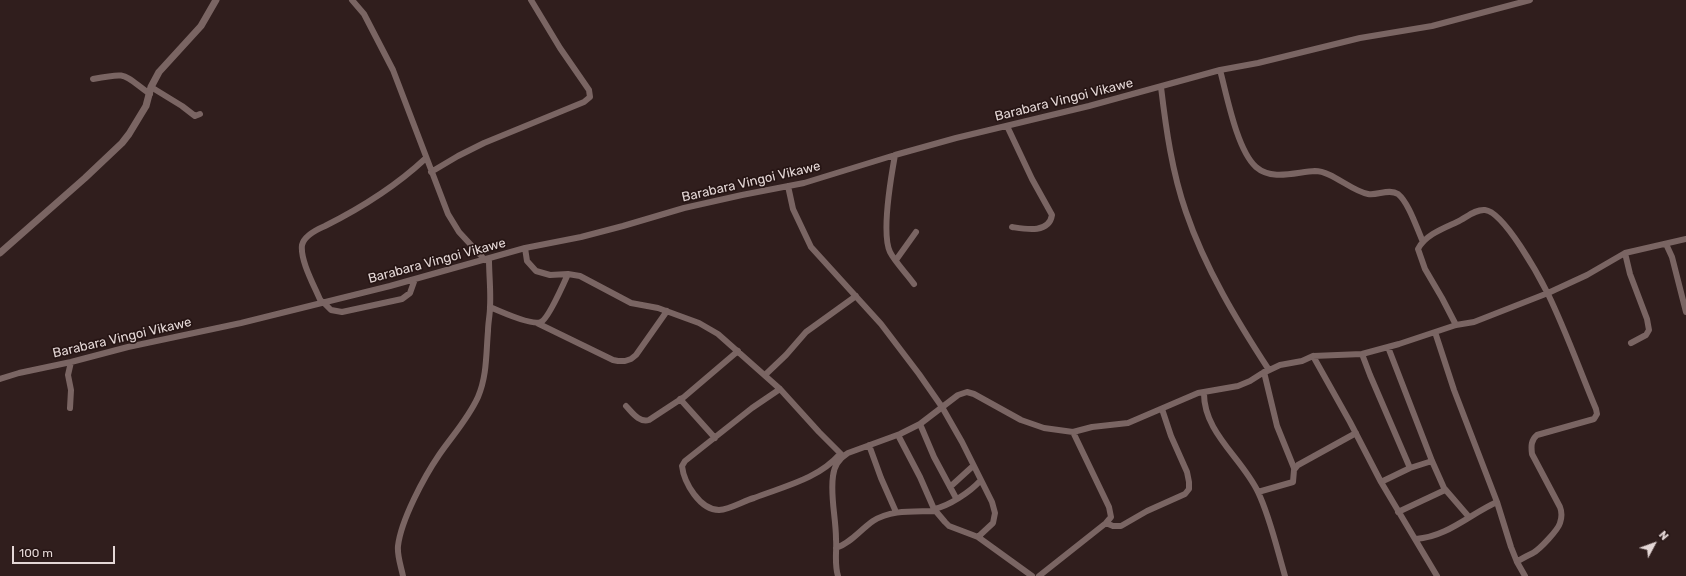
<!DOCTYPE html>
<style>
body{margin:0}
#map{position:relative;width:1686px;height:576px;overflow:hidden;background:#301e1d;font-family:Rubik,sans-serif}
canvas{display:block}
.north{position:absolute;left:1634px;top:524px;width:40px;height:40px;-webkit-text-stroke:3px #261514;paint-order:stroke;rotate:49deg;font-size:11px;font-weight:700;line-height:16px;text-align:center;color:#e4d7d6}
.north::after{content:'';display:block;margin:auto;width:14px;height:18px;background:#e4d7d6;clip-path:polygon(50% 0,100% 100%,50% 72%,0 100%)}
.scale{position:absolute;left:12px;top:546px;width:103px;height:18px;box-sizing:border-box;border:2px solid #e4d7d6;border-top:0;padding-left:5px;font-size:12px;line-height:14px;white-space:nowrap;color:#e4d7d6;-webkit-text-stroke:3px #261514;paint-order:stroke}
</style>
<div id="map">
<canvas width="1686" height="576"></canvas>
<div class="north">N</div>
<div class="scale">100 m</div>
</div>
<script>
const c = document.querySelector('canvas').getContext('2d');
c.lineJoin = 'round';
function trace(path, color, width, dash) { c.strokeStyle = color; c.lineWidth = width; c.lineCap = dash ? 'butt' : 'round'; c.setLineDash(dash || []); c.stroke(path); }
function label(font, color, halo, rows, align = 'center') {
  c.font = font + ' Rubik,sans-serif'; c.lineWidth = 3.5; c.setLineDash([]); c.textBaseline = 'middle'; c.strokeStyle = halo; c.fillStyle = color; for (const [text, x, y, turn = 0] of rows) {
    c.save(); c.translate(x, y); c.rotate((+turn || 0) * Math.PI / 180); c.textAlign = isNaN(turn) ? turn : align; if (halo) c.strokeText(text, 0, 0); c.fillText(text, 0, 0); c.restore();
  }
}
trace(new Path2D(`
 M 352,0 L 364,14 L 393,70 L 448,214 L 459,232 L 485,260
 M 1220,70 C 1227,96 1237,150 1256,167 C 1272,181 1296,172 1315,171 C 1332,171 1351,191 1368,194 C 1377,196 1389,188 1398,194 C 1409,203 1417,229 1423,242
 M 93,79 C 129,72 122,74 150,94
 M 151,87 L 182,106 L 195,116 L 200,114
 M 1161,87 C 1166,129 1172,172 1186,212 C 1205,268 1237,321 1269,370
 M 1007,126 L 1032,179 L 1052,215 C 1049,234 1025,229 1012,227
 M 895,155 C 891,177 881,233 890,252 C 895,262 907,274 914,284
 M 431,172 L 458,156 L 484,143 L 584,102 L 590,97 L 589,90 L 560,48 L 531,0
 M 788,186 L 793,209 L 811,247 L 881,324 L 919,374 L 942,407 L 962,442 L 992,502 L 995,513 L 993,523 L 978,537
 M 1666,244 L 1672,257 L 1686,312
 M 525,248 L 527,261 L 536,271 L 550,275 L 568,274 L 580,276 L 631,303 L 658,308 L 699,323 L 718,334 L 780,389 L 819,432 L 843,456
 M 1625,253 L 1630,274 L 1647,319 L 1649,330 L 1646,335 L 1631,343
 M 896,260 L 916,232
 M 321,302 C 315,287 300,261 302,245 C 304,236 318,229 325,226 C 363,207 395,187 426,158
 M 323,302 L 331,310 L 342,312 L 402,299 L 410,293 L 415,279
 M 490,307 C 499,311 533,326 541,322 C 548,319 564,283 568,274
 M 537,323 L 613,360 L 618,361 L 625,361 L 631,359 L 636,355 L 667,311
 M 1456,325 L 1442,298 L 1425,269 L 1418,249 C 1425,235 1444,228 1457,222 C 1466,218 1475,209 1485,210 C 1504,212 1539,276 1548,294 C 1566,331 1580,371 1596,409 L 1597,414 L 1594,419 L 1537,435 C 1531,440 1531,446 1532,454 L 1560,507 C 1562,512 1562,517 1560,523 C 1558,530 1540,549 1533,553 C 1527,556 1522,558 1517,562
 M 1435,332 L 1454,390 L 1497,502 L 1511,547 L 1517,562 L 1525,576
 M 1388,347 L 1432,461 L 1444,488 L 1469,517
 M 1362,354 L 1370,375 L 1410,468
 M 1313,356 L 1350,422 L 1381,482 L 1437,576
 M 1264,372 L 1277,426 L 1294,468
 M 765,375 L 786,355 L 806,332 L 856,296
 M 0,379 L 19,373 L 71,362 L 128,347 L 241,323 L 390,286 L 525,248 L 581,237 L 623,226 L 684,208 L 742,195 L 804,183 L 895,155 L 956,138 L 1089,106 L 1220,70 L 1258,63 L 1360,38 L 1432,26 L 1530,0
 M 780,389 L 752,408 L 685,461 L 682,466 C 684,483 700,510 719,510 C 731,509 743,501 754,498 C 785,486 818,479 840,454
 M 1204,392 C 1203,432 1242,458 1258,492 C 1270,517 1277,549 1285,576
 M 680,399 L 715,438
 M 626,406 C 632,412 639,423 649,420 L 684,397 L 738,351
 M 70,408 L 71,390 L 68,375 L 71,362
 M 920,424 L 934,457 L 956,498
 M 898,435 L 920,477 L 934,509 L 945,522 L 949,526 L 978,537 L 1032,576
 M 869,445 L 881,478 L 896,512
 M 1381,482 L 1410,468 L 1432,461
 M 950,487 L 973,466
 M 1258,492 L 1293,482 L 1294,470 L 1298,465 L 1356,433
 M 934,509 C 949,506 970,492 980,481
 M 1398,512 L 1445,490
 M 1106,523 L 1113,526 L 1121,526 L 1147,511 L 1185,494 L 1189,489 L 1189,482 L 1187,472 L 1171,436 L 1162,409
 M 1416,539 C 1447,537 1470,514 1497,502
 M 836,548 C 851,543 860,530 873,521 C 892,509 915,512 936,511
 M 403,576 C 401,566 397,556 398,546 C 401,520 424,477 439,455 C 452,436 468,419 478,397 C 487,376 486,354 488,331 C 488,323 490,315 490,307 C 491,291 489,275 489,259
 M 838,576 C 834,563 837,551 836,539 C 836,518 830,496 833,476 C 834,466 840,458 848,453 L 900,434 L 920,424 L 958,395 L 967,392 L 974,394 L 1021,420 L 1044,428 L 1073,432 L 1092,427 L 1128,423 L 1198,393 L 1238,386 L 1250,381 L 1261,374 L 1280,365 L 1302,361 L 1313,356 L 1362,354 L 1399,344 L 1456,325 L 1474,322 L 1548,293 L 1587,275 L 1625,253 L 1686,239
 M 1039,576 L 1106,523 L 1111,517 L 1109,507 L 1073,432`), '#7a6563', 6);
trace(new Path2D(`
 M 0,253 L 85,178 L 122,143 L 129,134 L 146,106 L 151,87 L 159,72 L 201,26 L 216,0`), '#7a6563', 7);
label('13px', '#e4d7d6', '#261514', [
 ["Barabara Vingoi Vikawe",1064,100,-14],
 ["Barabara Vingoi Vikawe",751,182,-13],
 ["Barabara Vingoi Vikawe",437,261,-15],
 ["Barabara Vingoi Vikawe",122,338,-13]
]);
</script>
